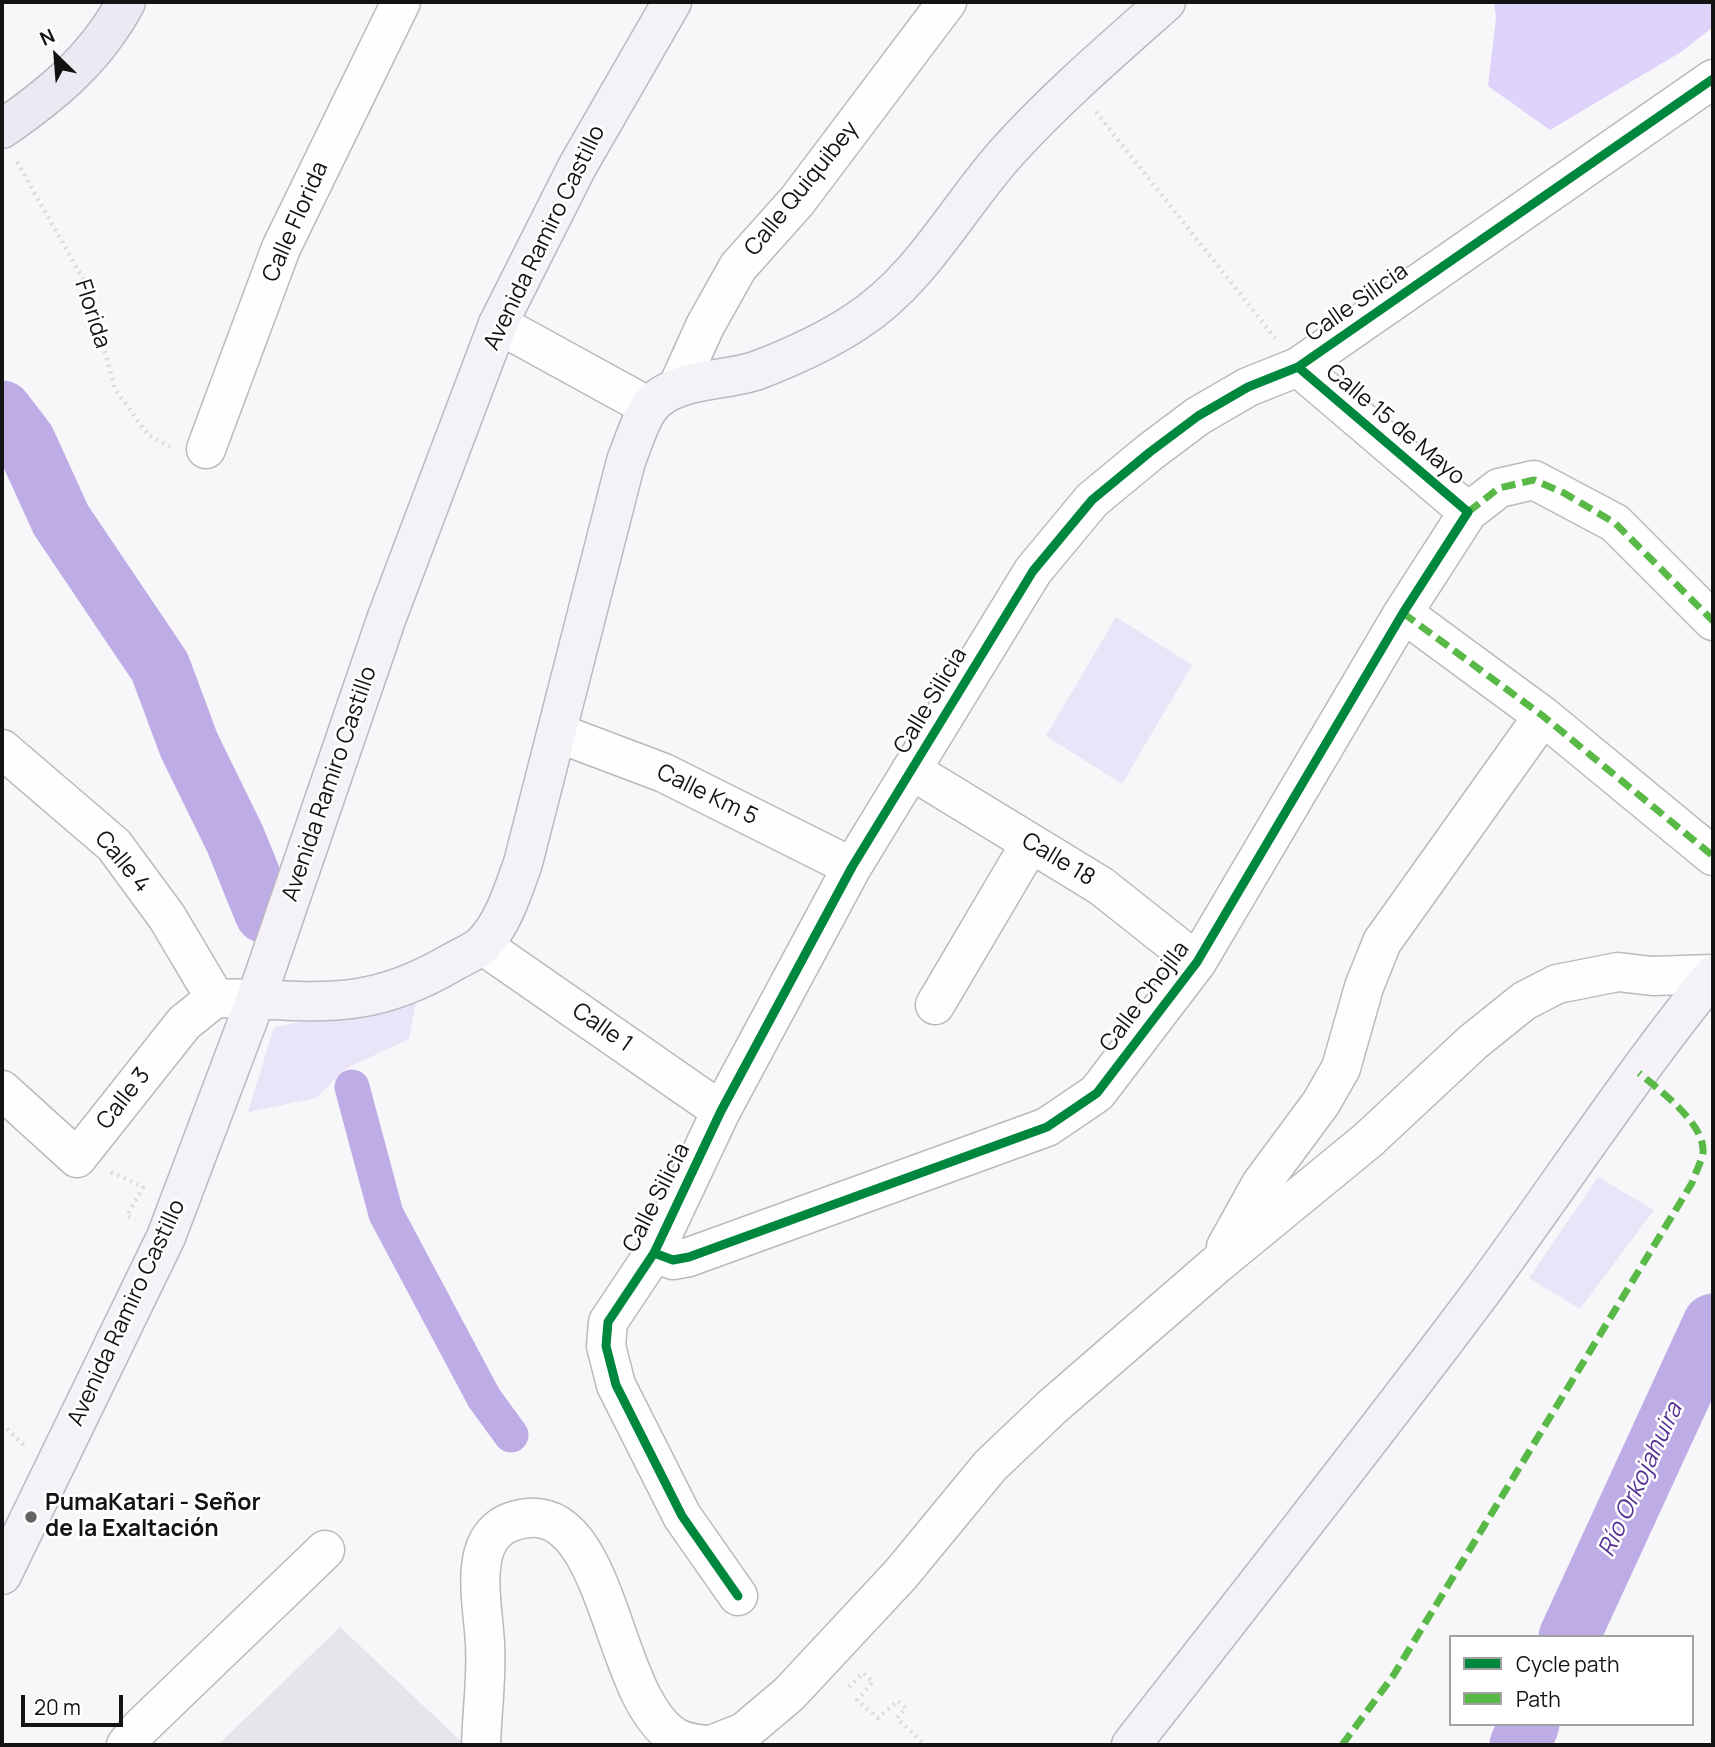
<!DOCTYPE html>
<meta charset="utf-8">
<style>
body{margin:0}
#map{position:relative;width:1715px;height:1747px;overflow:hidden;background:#f7f6f8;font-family:Manrope,sans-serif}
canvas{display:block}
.frame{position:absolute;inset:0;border:4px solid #131314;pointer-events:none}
.legend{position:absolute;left:1449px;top:1635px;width:245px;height:91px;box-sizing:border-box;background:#fff;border:2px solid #a1a1a1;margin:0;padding:9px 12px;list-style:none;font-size:21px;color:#131314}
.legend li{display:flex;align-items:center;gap:14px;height:35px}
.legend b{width:35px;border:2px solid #a1a1a1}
.north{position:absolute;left:21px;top:21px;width:70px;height:70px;-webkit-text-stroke:5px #fff;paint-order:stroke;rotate:335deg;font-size:19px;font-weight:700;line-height:28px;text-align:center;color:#131314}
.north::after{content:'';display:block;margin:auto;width:24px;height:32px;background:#131314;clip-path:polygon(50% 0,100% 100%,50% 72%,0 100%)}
.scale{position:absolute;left:21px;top:1695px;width:102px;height:32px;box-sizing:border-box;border:4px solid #131314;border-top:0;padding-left:9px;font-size:21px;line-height:24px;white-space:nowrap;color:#131314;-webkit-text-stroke:5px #fff;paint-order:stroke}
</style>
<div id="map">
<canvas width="1715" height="1747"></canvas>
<div class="frame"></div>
<ul class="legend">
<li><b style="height:9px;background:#00873e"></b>Cycle path</li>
<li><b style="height:9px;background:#58b947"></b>Path</li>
</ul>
<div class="north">N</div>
<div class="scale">20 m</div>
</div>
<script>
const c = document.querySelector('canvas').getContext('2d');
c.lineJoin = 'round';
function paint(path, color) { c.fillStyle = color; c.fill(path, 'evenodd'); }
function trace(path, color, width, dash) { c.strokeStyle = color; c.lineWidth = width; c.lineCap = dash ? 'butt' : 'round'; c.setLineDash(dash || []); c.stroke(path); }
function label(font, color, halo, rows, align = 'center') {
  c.font = font + ' Manrope,sans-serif'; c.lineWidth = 5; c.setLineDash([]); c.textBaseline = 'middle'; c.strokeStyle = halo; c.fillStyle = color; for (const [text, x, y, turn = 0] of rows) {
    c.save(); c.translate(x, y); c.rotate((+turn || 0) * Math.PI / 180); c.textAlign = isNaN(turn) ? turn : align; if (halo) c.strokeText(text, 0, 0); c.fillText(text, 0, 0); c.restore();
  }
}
paint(new Path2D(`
 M 340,1627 L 464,1744 L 464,1745 L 218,1745 Z`), '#e7e5ec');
paint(new Path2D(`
 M 1116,617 L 1192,665 L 1122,784 L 1046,736 Z
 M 416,1002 L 409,1039 L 345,1069 L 316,1098 L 248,1112 L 274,1027 Z
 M 1598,1177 L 1654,1210 L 1580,1309 L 1529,1278 Z`), '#eae4f8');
paint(new Path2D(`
 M 1494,2 L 1713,2 L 1713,27 L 1681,52 L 1550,130 L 1488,86 L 1496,18 Z`), '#ded3fa');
trace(new Path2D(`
 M 352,1087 L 386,1214 L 484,1398 L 511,1435`), '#beace7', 35);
trace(new Path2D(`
 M 2,411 L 25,441 L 61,520 L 160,667 L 189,745 L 235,839 L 265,913
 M 1569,1637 L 1713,1324
 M 1520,1745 L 1529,1724`), '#beace7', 61);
const minor = new Path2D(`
 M 498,324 L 649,407
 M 1298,367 L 1468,512
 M 677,388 L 705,326 L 738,267 L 797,201 L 947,2
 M 206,449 L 281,248 L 401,2
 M 1403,613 L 1543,716 L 1713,856
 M 558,733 L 664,773 L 852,867
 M 2,749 L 114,845 L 167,917 L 215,998
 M 911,770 L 1101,886 L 1197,962
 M 482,945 L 721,1111
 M 935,1005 L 1030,844
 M 2,1090 L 77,1158 L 184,1023 L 215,998 L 256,999
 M 1226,1247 L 1261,1184 L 1321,1103 L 1341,1068 L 1364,987 L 1382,942 L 1543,716
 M 654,1253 L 673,1260 L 689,1257 L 1047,1127 L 1097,1093 L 1197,962 L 1403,613 L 1468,512 L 1499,488 L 1534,480 L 1615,523 L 1713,621
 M 738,1596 L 682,1516 L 616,1385 L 606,1346 L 608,1322 L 654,1253 L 721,1111 L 852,867 L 1033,571 L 1092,500 L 1150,452 L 1198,416 L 1248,387 L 1298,367 L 1713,79
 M 126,1745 L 139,1729 L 325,1550
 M 481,1745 C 482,1712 487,1677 485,1644 C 483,1598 462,1524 529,1518 C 611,1512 611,1698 675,1737 C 684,1742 696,1744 706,1745
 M 711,1745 L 744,1732 L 789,1694 L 901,1574 L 990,1466 L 1052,1407 L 1217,1264 L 1368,1140 L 1473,1042 L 1524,1001 L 1557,984 L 1618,972 L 1652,976 L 1713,974`);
const major = new Path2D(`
 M 256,999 C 335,1004 381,1004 451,963 C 461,957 475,952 483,944 C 504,922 513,891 523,863 L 626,461 C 633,444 639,422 649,408 C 671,377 726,382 758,370 C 792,357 827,341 857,321 C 922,279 958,206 1008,151 C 1057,97 1112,50 1166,2
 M 2,1575 L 166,1237 L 256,999 L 387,617 L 498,324 L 577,167 L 672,2
 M 1131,1745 C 1249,1594 1368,1444 1483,1290 C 1560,1185 1631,1076 1713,975`);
const highway = new Path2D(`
 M 2,129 C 54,93 96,58 126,2`);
trace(minor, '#bab9bb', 41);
trace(major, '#bcb8c3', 41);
trace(highway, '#bcb8c3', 41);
trace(new Path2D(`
 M 1096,112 L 1275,338
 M 17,162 L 87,286 L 115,389 L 148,435 L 170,447
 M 111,1172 L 143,1187 L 127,1216 L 135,1220
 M 2,1424 L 25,1446
 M 849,1687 L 863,1673 L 873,1682 L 857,1700 L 878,1718 L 898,1701 L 906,1708 L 897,1718 L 925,1745`), '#dadadb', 4.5, [2, 5]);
trace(minor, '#fefefe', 38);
trace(major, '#f4f2f7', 38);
trace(highway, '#ede9f3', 38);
trace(new Path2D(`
 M 1468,512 L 1499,488 L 1534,480 L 1564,493 L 1615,523 L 1713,621
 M 1403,613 L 1543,716 L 1713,856
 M 1342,1745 L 1393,1676 L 1692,1183 C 1695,1173 1702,1161 1703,1152 C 1705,1123 1658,1089 1639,1073`), '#58b947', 7, [14, 7]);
trace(new Path2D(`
 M 654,1253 L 673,1260 L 689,1257 L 1047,1127 L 1097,1093 L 1197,962 L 1403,613 L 1468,512 L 1298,367
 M 738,1596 L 682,1516 L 616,1385 L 606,1346 L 608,1322 L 654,1253 L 721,1111 L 852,867 L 1033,571 L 1092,500 L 1150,452 L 1198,416 L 1248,387 L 1298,367 L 1713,79`), '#00873e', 9);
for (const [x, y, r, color] of [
 [31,1517,7,"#636264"]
]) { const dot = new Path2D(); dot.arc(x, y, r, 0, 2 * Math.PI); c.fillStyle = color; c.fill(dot); trace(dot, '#fff', 2.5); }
label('23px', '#131314', '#fff', [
 ["Calle Quiquibey",802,189,-51],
 ["Calle Florida",296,222,-66],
 ["Avenida Ramiro Castillo",545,238,-64],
 ["Calle Silicia",1357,303,-35],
 ["Florida",92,314,72],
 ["Calle 15 de Mayo",1395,425,40],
 ["Calle Silicia",931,701,-59],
 ["Avenida Ramiro Castillo",330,784,-71],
 ["Calle Km 5",707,795,26],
 ["Calle 18",1058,860,31],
 ["Calle 4",122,862,50],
 ["Calle Chojlla",1145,997,-53],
 ["Calle 1",602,1028,35],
 ["Calle 3",124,1099,-52],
 ["Calle Silicia",657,1198,-63],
 ["Avenida Ramiro Castillo",127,1313,-65]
]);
label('bold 23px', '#131314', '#fff', [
 ["PumaKatari - Señor",45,1504],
 ["de la Exaltación",45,1530]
], 'left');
label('italic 24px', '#573293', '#fff', [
 ["Río Orkojahuira",1641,1480,-65]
]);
</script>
